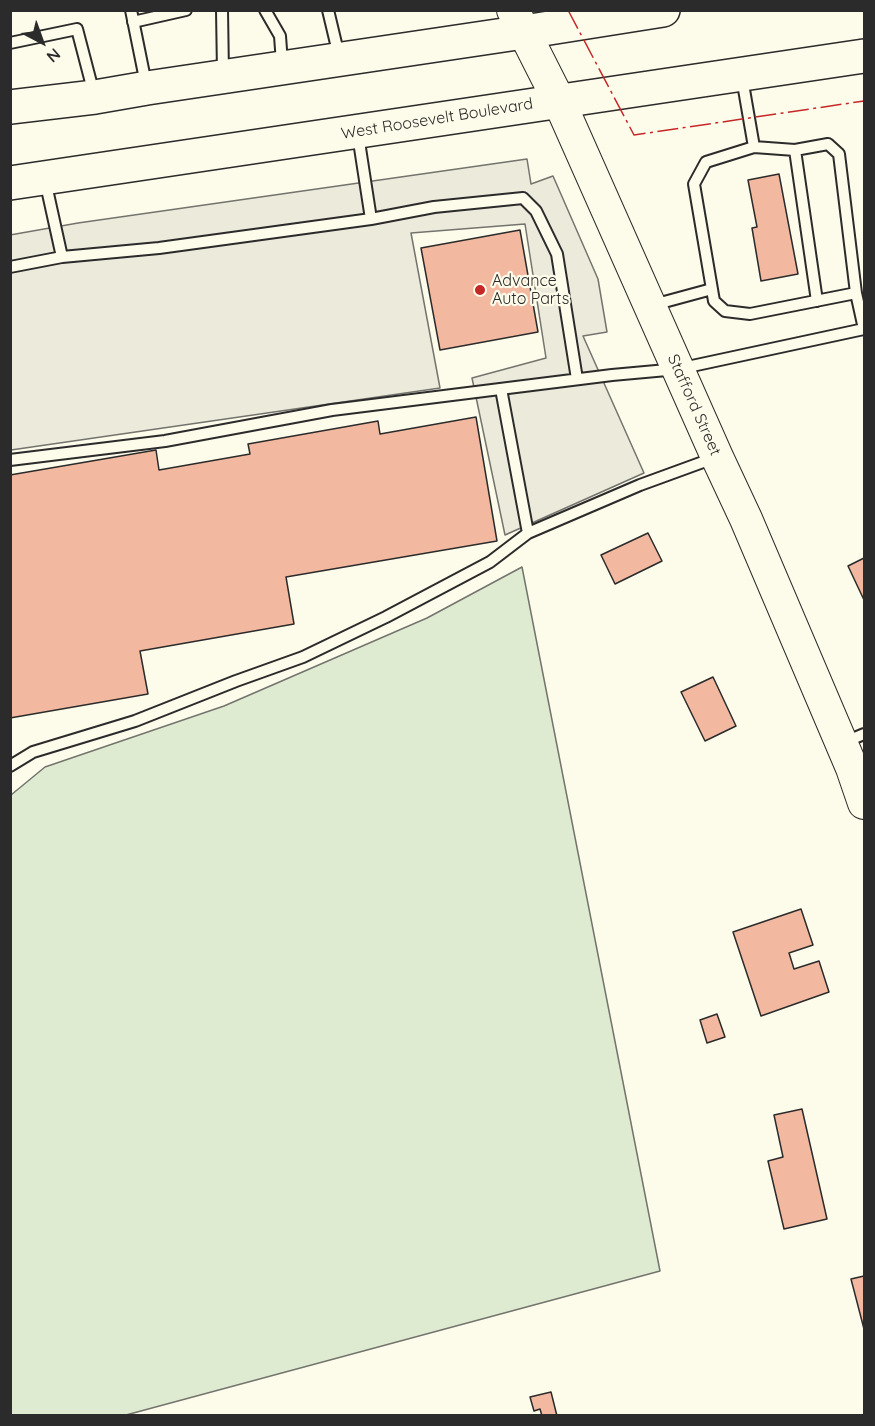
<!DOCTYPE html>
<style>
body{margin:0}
#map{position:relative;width:875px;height:1426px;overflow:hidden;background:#fdfbea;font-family:Quicksand,sans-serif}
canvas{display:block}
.frame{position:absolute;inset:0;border:12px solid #2b2b2b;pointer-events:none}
.north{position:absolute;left:12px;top:12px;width:60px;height:60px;-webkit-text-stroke:4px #fdfbea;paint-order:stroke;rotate:139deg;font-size:16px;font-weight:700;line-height:24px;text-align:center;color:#2b2b2b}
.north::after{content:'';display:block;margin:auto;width:21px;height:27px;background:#2b2b2b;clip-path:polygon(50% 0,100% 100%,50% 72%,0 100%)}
</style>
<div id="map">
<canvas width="875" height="1426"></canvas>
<div class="frame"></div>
<div class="north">N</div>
</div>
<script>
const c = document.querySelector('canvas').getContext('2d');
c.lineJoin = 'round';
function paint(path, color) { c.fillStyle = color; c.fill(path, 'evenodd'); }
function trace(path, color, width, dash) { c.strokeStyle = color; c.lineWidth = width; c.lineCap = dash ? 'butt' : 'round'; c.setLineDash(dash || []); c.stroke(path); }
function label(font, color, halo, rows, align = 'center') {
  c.font = font + ' Quicksand,sans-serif'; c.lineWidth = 4.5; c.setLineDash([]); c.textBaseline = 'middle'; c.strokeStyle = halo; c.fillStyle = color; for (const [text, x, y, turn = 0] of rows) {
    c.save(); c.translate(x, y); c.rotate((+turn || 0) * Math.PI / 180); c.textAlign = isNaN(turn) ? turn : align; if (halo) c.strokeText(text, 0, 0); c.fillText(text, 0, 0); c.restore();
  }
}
const green = new Path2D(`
 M 522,567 L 660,1271 L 126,1415 L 11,1415 L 11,795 L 45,767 L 224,706 L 427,618 Z`);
paint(green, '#deebd1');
trace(green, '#74746e', 1.5);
const parking = new Path2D(`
 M 527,159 L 531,184 L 553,176 L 598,279 L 607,332 L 583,336 L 644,473 L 505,535 L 472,378 L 546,358 L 525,224 L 411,233 L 440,388 L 11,450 L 10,235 L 78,223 Z`);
paint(parking, '#eceadb');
trace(parking, '#74746e', 1.5);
const building = new Path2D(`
 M 779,174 L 798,274 L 761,281 L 752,228 L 757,227 L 748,180 Z
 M 520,230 L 538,332 L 440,350 L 421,248 Z
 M 476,417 L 497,541 L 286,577 L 294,624 L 140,651 L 148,694 L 10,718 L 10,475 L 156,450 L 159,470 L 250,454 L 248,444 L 378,421 L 380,434 Z
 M 648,533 L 662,561 L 615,584 L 601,555 Z
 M 864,558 L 864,600 L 848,566 Z
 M 713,677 L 736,726 L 705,741 L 681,692 Z
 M 801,909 L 813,945 L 789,953 L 794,969 L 819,961 L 829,992 L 761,1016 L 733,932 Z
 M 717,1014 L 725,1037 L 707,1043 L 700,1020 Z
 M 802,1109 L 827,1219 L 784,1229 L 768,1161 L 783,1157 L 774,1115 Z
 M 864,1276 L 864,1329 L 851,1279 Z
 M 551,1392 L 557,1416 L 542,1416 L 540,1409 L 534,1411 L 530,1397 Z`);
paint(building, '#f2b8a0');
trace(building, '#2b2b2b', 1.5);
const lane = new Path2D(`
 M 131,10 L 146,84
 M 222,10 L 223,73
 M 265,10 L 280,36 L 282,63
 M 328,10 L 339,56
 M 133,22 L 186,10
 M 10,43 L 77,29 L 94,94
 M 742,78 L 754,147
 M 795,150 L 817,301
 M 371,219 L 434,207 L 523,198 L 536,211 L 557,254 L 577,379
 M 62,257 L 159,248 L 371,219 L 358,135
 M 10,267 L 62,257 L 45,180
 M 856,293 L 750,314 L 725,311 L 714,301 L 694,184 L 706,162 L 754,147 L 795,150 L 828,144 L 839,154 L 856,293 L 864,329
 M 653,305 L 712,289
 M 501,389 L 528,533
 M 10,460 L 165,441 L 332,410 L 612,375 L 678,369 L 864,329
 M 845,742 L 864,734
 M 10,766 L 33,752 L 135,721 L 236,681 L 303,657 L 386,617 L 490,562 L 528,533 L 640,485 L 714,458`);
const secondary = new Path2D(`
 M 513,10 L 559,101 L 717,457 L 746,519 L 852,768 L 864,803`);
const highway = new Path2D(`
 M 10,107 L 95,97 L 147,88 L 524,32 L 663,10
 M 10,183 L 864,56`);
trace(lane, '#2b2b2b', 14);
trace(secondary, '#2b2b2b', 34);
trace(highway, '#2b2b2b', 36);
trace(lane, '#fdfbea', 10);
trace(secondary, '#fdfbea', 32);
trace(highway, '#fdfbea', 33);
trace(new Path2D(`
 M 568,10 L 634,135 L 864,101`), '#c62828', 1.5, [21, 4.5, 3, 4.5]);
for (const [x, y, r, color] of [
 [480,290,6,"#c62828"]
]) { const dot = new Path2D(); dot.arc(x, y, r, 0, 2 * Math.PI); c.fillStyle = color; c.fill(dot); trace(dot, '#fdfbea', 2); }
label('16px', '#2b2b2b', '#fdfbea', [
 ["West Roosevelt Boulevard",437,119,-9],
 ["Stafford Street",694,405,66]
]);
label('16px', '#2b2b2b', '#fdfbea', [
 ["Advance",492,281],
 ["Auto Parts",492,299]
], 'left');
</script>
